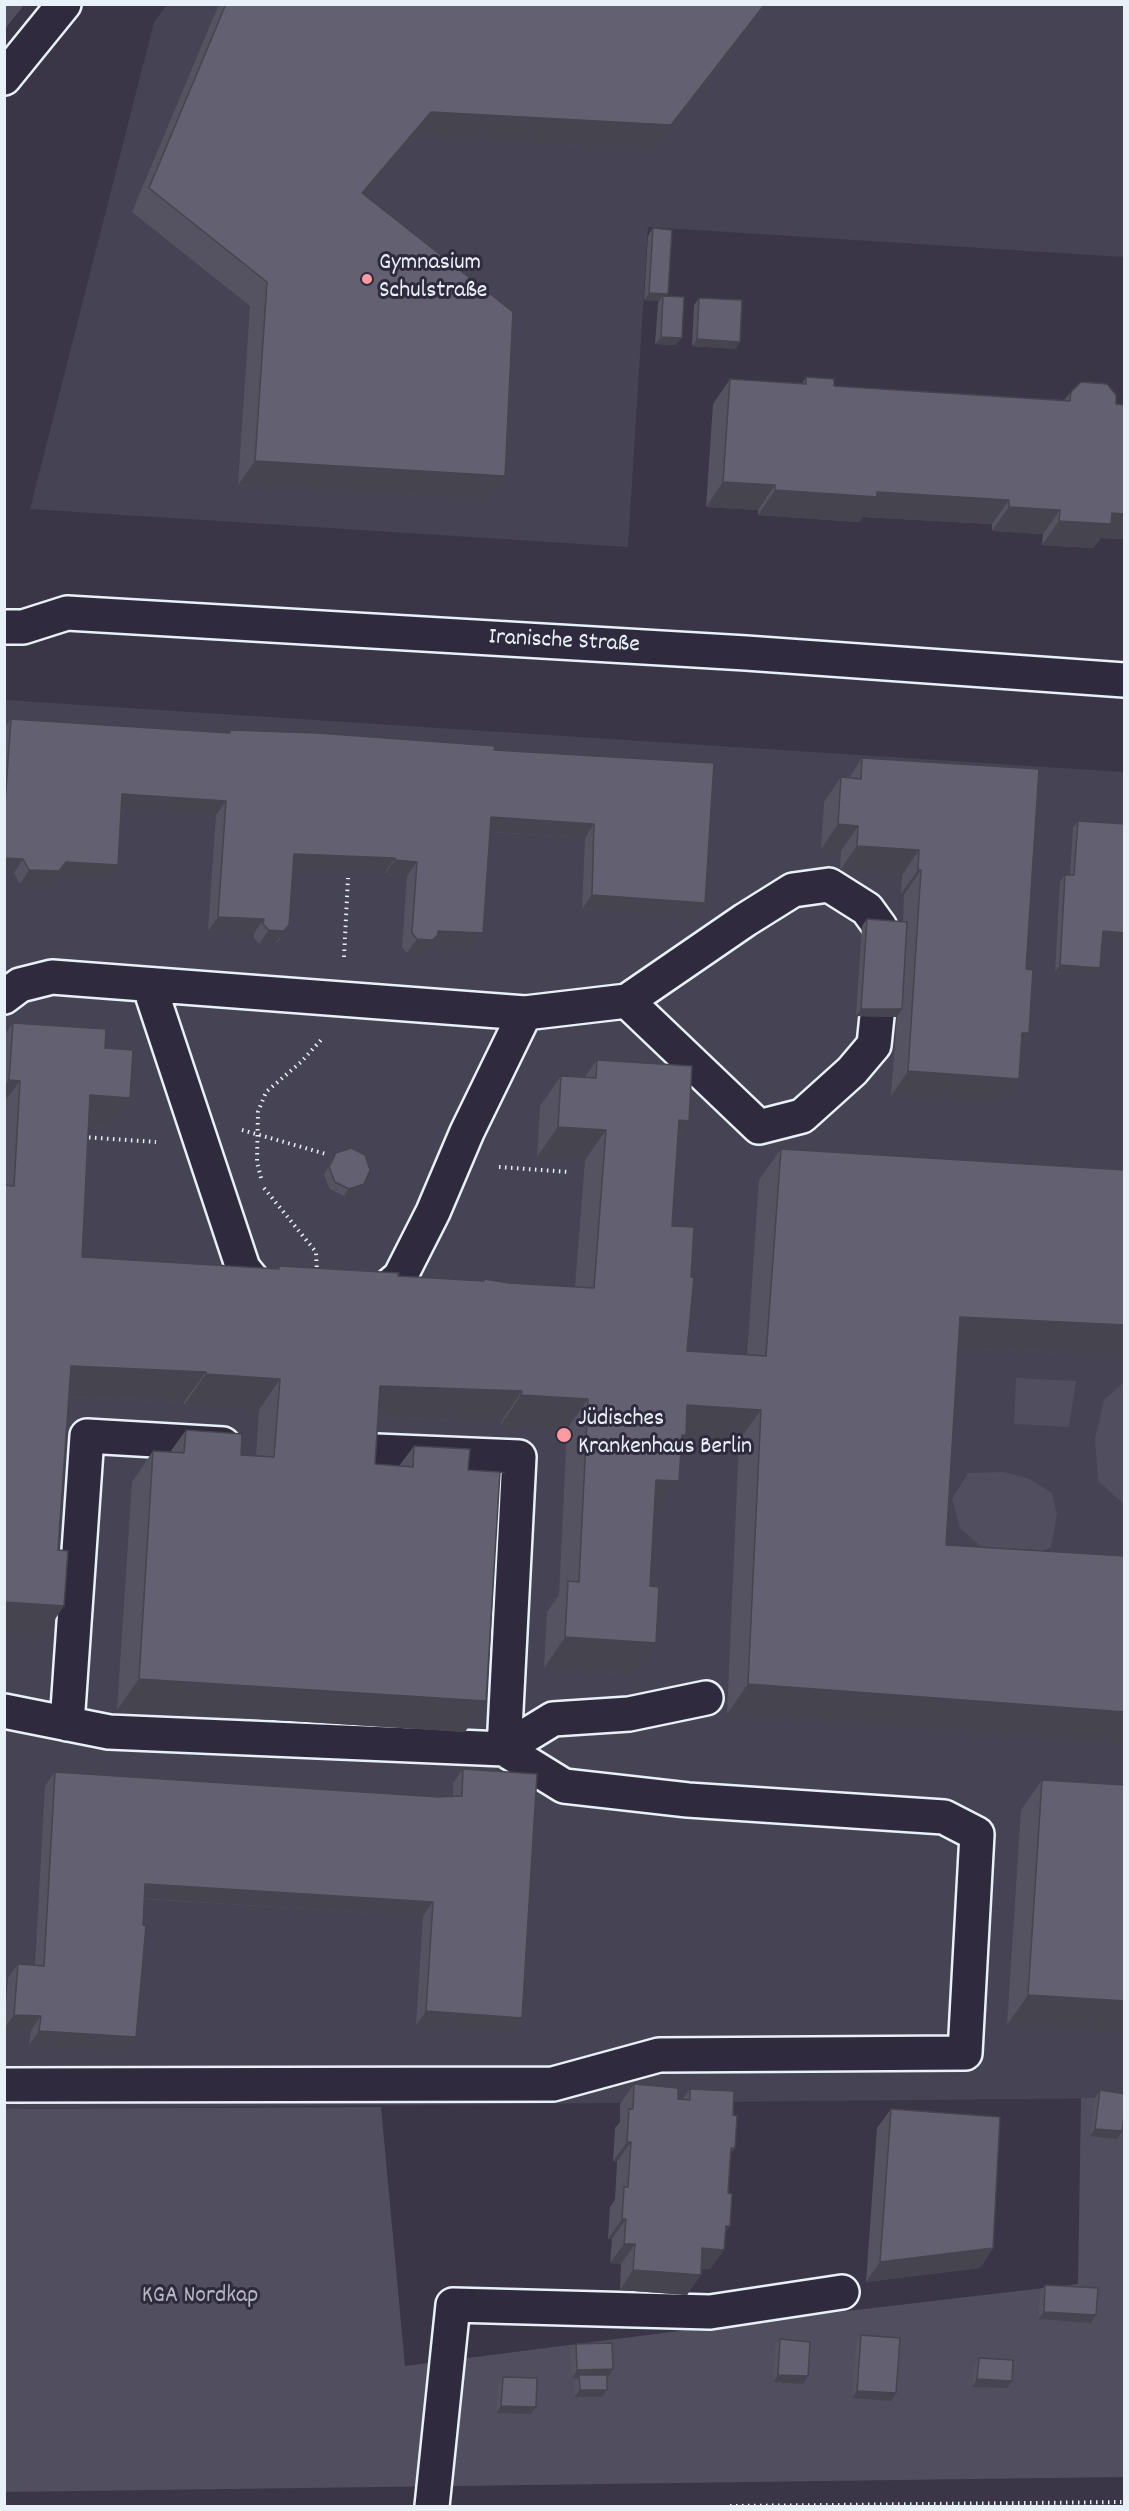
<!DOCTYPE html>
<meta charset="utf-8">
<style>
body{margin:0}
#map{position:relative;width:1129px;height:2511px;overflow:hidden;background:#3a3648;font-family:Dekko,sans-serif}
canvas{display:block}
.frame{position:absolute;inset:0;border:6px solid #e8f1f8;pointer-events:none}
</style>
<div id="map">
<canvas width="1129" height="2511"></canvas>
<div class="frame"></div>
</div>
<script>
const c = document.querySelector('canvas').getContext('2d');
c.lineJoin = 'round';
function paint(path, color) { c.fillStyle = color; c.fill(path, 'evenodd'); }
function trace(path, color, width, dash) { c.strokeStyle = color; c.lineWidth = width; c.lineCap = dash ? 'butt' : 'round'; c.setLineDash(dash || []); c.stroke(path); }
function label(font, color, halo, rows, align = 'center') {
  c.font = font + ' Dekko,sans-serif'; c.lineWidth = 6; c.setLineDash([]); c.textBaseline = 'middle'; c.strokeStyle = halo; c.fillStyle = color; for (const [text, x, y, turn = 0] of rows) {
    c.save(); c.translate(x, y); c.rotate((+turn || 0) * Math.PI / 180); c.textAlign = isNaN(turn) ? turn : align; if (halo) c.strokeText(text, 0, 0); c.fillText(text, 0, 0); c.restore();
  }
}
paint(new Path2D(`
 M 167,5 L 1124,5 L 1124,257 L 648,227 L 628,547 L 30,509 L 154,22 Z
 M 4,700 L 1124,772 L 1124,2098 L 5,2109 Z`), '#464354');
paint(new Path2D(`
 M 5,4 L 24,5 L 5,29 L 4,5 Z
 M 1016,1378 L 1076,1381 L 1069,1427 L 1014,1424 Z
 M 1124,1382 L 1124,1504 L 1098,1481 L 1095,1439 L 1104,1400 Z
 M 1004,1472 L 1030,1479 L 1052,1493 L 1057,1514 L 1051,1548 L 1017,1558 L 988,1553 L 960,1528 L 952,1499 L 968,1473 Z
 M 1081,2098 L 1124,2098 L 1124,2477 L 5,2492 L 4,2109 L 381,2107 L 405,2366 L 702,2328 L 1078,2284 Z`), '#504e5f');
const minor = new Path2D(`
 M 4,627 L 23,627 L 67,613 L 746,653 L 1124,680
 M 149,985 L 243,1268 L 259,1288
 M 4,997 L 20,985 L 52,977 L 525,1013 L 627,1001 L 745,920 L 793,890 L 829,885 L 867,909 L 880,927
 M 627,1001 L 759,1127 L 802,1116 L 852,1071 L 874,1045 L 877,1016
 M 378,1296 L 400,1277 L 433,1212 L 467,1132 L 525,1013
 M 376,1451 L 519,1457 L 504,1749
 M 4,1711 L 109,1732 L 504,1749 L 564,1786 L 688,1800 L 944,1817 L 977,1834 L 965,2053 L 659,2055 L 553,2084 L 4,2085
 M 67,1724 L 87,1436 L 223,1444
 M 504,1749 L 553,1719 L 629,1714 L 706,1698
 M 432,2506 L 453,2305 L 710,2312 L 842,2292`);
const major = new Path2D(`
 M 4,78 L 64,4`);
trace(minor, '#e8f1f8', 38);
trace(major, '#e8f1f8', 38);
trace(new Path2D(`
 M 344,957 L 348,878
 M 242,1130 L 326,1154
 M 83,1137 L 156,1142
 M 499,1167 L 569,1172
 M 261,1178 L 257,1162 L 258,1112 L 266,1092 L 301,1062 L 321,1040
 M 264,1188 L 316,1252 L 317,1273
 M 730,2506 L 1124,2502`), '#e8f1f8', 4, [1.5, 4.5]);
trace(minor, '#2f2a3d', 33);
trace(major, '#2f2a3d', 33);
paint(new Path2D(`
 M 219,4 L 766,4 L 753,23 L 654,149 L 414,136 L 364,195 L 505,476 L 488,500 L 238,485 L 250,306 L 132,212 Z
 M 653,228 L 667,296 L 676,345 L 655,344 L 658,303 L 659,301 L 644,300 L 648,236 Z
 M 699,298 L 740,342 L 735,349 L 692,346 L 694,305 Z
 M 806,377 L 834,386 L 1064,400 L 1071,392 L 1116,404 L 1125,405 L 1125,539 L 1101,538 L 1093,548 L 1042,545 L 1043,534 L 992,531 L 992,524 L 863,517 L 859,522 L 758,515 L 758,510 L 706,507 L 713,404 L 730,379 L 802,384 Z
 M 11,719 L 228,733 L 230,730 L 494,750 L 705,903 L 695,917 L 582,909 L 585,838 L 490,832 L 483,933 L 474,947 L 432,945 L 428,950 L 422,954 L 407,953 L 402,947 L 407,876 L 385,874 L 385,872 L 293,868 L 280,939 L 274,945 L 259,944 L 254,938 L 254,933 L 208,931 L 216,815 L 121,808 L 108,879 L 56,876 L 49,885 L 20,884 L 14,873 L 4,873 L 4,728 Z
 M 862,758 L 1026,969 L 1029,1033 L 1022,1044 L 1002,1103 L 891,1096 L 897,1017 L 856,1016 L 862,926 L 867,919 L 903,922 L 904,895 L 901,894 L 902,875 L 840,870 L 841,851 L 821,849 L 824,802 L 841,777 L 849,778 Z
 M 1078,821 L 1102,939 L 1095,975 L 1055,972 L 1060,882 L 1065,875 L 1070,875 L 1073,828 Z
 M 13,1023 L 105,1048 L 130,1098 L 109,1128 L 89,1127 L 82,1257 L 277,1269 L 279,1266 L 398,1276 L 482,1281 L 484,1279 L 509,1283 L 575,1287 L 585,1160 L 537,1157 L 540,1106 L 561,1076 L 585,1077 L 597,1060 L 689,1121 L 678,1138 L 672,1226 L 691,1277 L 687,1351 L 747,1355 L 759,1180 L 781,1149 L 1125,1356 L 958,1348 L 946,1545 L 1125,1556 L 1125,1744 L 727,1714 L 739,1440 L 684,1437 L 681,1441 L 657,1511 L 654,1511 L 634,1674 L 544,1668 L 547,1612 L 559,1595 L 567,1429 L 500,1426 L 501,1422 L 378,1417 L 375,1464 L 399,1466 L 414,1446 L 468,1470 L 465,1732 L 117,1710 L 132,1482 L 153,1451 L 170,1452 L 186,1430 L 241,1455 L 256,1456 L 259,1410 L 184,1405 L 184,1402 L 68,1397 L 43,1637 L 4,1634 L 4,1035 Z
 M 336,1153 L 364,1184 L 359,1191 L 344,1196 L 330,1189 L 324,1175 L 331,1161 Z
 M 463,1769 L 513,2032 L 416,2025 L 423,1916 L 144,1899 L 136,2037 L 126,2051 L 29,2045 L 31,2030 L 4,2029 L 8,1978 L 18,1964 L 35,1965 L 45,1786 L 55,1772 L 439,1797 L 453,1796 L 453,1783 Z
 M 1042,1780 L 1125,1785 L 1125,2023 L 1118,2032 L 1007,2025 L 1021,1810 Z
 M 634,2084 L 678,2099 L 682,2100 L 690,2089 L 733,2115 L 735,2148 L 730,2155 L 724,2250 L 710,2269 L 701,2269 L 687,2295 L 620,2290 L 621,2264 L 610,2263 L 612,2239 L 608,2239 L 610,2207 L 615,2200 L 617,2162 L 613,2161 L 615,2128 L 620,2122 L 620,2104 Z
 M 1100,2090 L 1122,2131 L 1117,2139 L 1090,2136 L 1095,2098 Z
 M 891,2109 L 993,2248 L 980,2268 L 866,2282 L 877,2128 Z
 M 1045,2285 L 1096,2315 L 1091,2323 L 1038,2319 L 1040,2292 Z
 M 861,2335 L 891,2401 L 852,2398 L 856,2343 Z
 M 780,2339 L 808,2376 L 803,2384 L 773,2382 L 775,2347 Z
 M 576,2344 L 608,2377 L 607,2377 L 607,2390 L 602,2397 L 574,2397 L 574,2382 L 578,2378 L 572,2378 L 570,2351 Z
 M 979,2358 L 1012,2381 L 1007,2388 L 972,2387 L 974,2365 Z
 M 503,2377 L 536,2407 L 531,2414 L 496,2413 L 498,2384 Z`), '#555361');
paint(new Path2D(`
 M 766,4 L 753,23 L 654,149 L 414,136 L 345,218 L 362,193 L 431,112 Z
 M 649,293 L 668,294 L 663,301 L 663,296 L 659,301 L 644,300 Z
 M 661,337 L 682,338 L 676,345 L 655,344 Z
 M 697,339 L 740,342 L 735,349 L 692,346 Z
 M 255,461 L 505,476 L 488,500 L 238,485 Z
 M 723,482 L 775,485 L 758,510 L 706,507 Z
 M 775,490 L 877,492 L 1009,500 L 992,524 L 863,517 L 859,522 L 758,515 Z
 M 1009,507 L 1060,510 L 1043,534 L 992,531 Z
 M 1112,513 L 1125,514 L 1125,539 L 1101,538 L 1093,548 L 1042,545 L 1059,521 Z
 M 122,794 L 226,801 L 216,815 L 112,808 Z
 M 491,817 L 594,824 L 585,838 L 481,831 Z
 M 838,824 L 858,826 L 841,851 L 821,849 Z
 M 857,846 L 919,850 L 902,875 L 840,870 Z
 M 294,854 L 395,858 L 385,872 L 284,868 Z
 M 4,858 L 23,859 L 14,873 L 4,873 Z
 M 395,860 L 417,862 L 407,876 L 385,874 Z
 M 66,862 L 118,865 L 108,879 L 56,876 L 49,885 L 20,884 L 29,870 Z
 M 918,870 L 921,870 L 904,895 L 901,894 Z
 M 592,895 L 705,903 L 695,917 L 582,909 Z
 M 218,917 L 264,919 L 254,933 L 208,931 Z
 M 289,925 L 274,945 L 259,944 L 269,930 Z
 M 438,931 L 483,933 L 474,947 L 432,945 L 428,950 L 422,954 L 407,953 L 417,939 Z
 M 1103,931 L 1125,933 L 1125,941 L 1098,939 Z
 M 1060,965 L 1100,968 L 1095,975 L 1055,972 Z
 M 861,1009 L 902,1009 L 897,1017 L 856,1016 Z
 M 1022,1033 L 1029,1033 L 1012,1058 Z
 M 908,1071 L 1019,1079 L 1002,1103 L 891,1096 Z
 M 9,1080 L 20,1081 L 4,1102 L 4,1087 Z
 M 90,1095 L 130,1098 L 109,1128 L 69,1126 Z
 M 679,1120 L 689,1121 L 668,1152 Z
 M 558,1127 L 606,1130 L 585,1160 L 537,1157 Z
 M 364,1184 L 359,1191 L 344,1196 L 349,1189 Z
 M 960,1317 L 1125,1325 L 1125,1356 L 939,1347 Z
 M 71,1366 L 206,1372 L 184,1402 L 49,1396 Z
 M 206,1374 L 280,1379 L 259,1410 L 184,1405 Z
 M 380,1386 L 522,1391 L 501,1422 L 359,1416 Z
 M 521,1395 L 588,1399 L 567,1429 L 500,1426 Z
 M 687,1405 L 761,1410 L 739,1440 L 684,1437 L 664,1465 Z
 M 656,1480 L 679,1481 L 657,1511 L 635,1510 Z
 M 4,1602 L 64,1606 L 43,1637 L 4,1634 Z
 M 565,1637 L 656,1643 L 634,1674 L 544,1668 Z
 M 139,1679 L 486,1701 L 465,1732 L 117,1710 Z
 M 748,1684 L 1125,1712 L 1125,1744 L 727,1714 Z
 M 145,1884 L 433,1902 L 423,1916 L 135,1898 Z
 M 1028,1995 L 1125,2001 L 1125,2023 L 1118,2032 L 1007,2025 Z
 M 426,2011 L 522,2018 L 513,2032 L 416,2025 Z
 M 14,2015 L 41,2016 L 31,2030 L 4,2029 Z
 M 39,2031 L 136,2037 L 126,2051 L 29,2045 Z
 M 1095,2129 L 1122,2131 L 1117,2139 L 1090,2136 Z
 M 627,2142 L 631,2142 L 617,2162 L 613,2161 Z
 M 731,2148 L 735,2148 L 721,2168 Z
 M 622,2219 L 626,2219 L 612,2239 L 608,2239 Z
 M 726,2226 L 730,2226 L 716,2246 Z
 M 624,2244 L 635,2244 L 621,2264 L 610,2263 Z
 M 702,2248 L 724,2250 L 710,2269 L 689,2268 Z
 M 993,2248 L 980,2268 L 866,2282 L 880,2262 Z
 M 633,2270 L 701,2275 L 687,2295 L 620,2290 Z
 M 1044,2312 L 1096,2315 L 1091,2323 L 1038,2319 Z
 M 613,2369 L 608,2377 L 579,2378 L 579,2375 L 578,2378 L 572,2378 L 577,2370 Z
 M 778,2375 L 808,2376 L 803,2384 L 773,2382 Z
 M 977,2379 L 1012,2381 L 1007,2388 L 972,2387 Z
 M 580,2390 L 607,2390 L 602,2397 L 574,2397 Z
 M 857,2391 L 896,2393 L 891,2401 L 852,2398 Z
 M 501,2406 L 536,2407 L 531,2414 L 496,2413 Z`), '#45444f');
const building = new Path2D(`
 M 226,4 L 765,4 L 671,125 L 431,112 L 362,193 L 513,312 L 505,476 L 255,461 L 267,282 L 149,188 Z
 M 653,228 L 672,230 L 668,294 L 649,293 Z
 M 663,296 L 684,297 L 682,338 L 661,337 Z
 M 699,298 L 742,300 L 740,342 L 697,339 Z
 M 806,377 L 834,379 L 834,386 L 1070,401 L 1071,392 L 1081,382 L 1107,384 L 1116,395 L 1116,404 L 1125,405 L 1125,514 L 1112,513 L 1111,524 L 1059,521 L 1060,510 L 1009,507 L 1009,500 L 877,492 L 877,497 L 775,490 L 775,485 L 723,482 L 730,379 L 806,384 Z
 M 11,719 L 230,733 L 230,730 L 317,733 L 495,746 L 494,750 L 714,763 L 705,903 L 592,895 L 594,824 L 491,817 L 483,933 L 438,931 L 438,935 L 432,940 L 417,939 L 412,933 L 417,862 L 395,860 L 395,858 L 294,854 L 289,925 L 284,931 L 269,930 L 263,924 L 264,919 L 218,917 L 226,801 L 122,794 L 118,865 L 66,862 L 59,871 L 29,870 L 23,859 L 4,858 L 4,817 Z
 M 862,758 L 1039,769 L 1026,969 L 1033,970 L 1029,1033 L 1022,1033 L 1019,1079 L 908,1071 L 921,870 L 918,870 L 919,850 L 857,846 L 858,826 L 838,824 L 841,777 L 861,779 Z
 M 1078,821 L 1125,824 L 1125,933 L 1103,931 L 1100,968 L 1060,965 L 1065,875 L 1074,875 Z
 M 867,919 L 907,922 L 902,1009 L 861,1009 Z
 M 13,1023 L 106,1029 L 105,1048 L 133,1050 L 130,1098 L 90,1095 L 82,1257 L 279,1269 L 279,1266 L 399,1273 L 398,1276 L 484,1281 L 484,1279 L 509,1283 L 594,1288 L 606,1130 L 558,1127 L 561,1076 L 596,1078 L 597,1060 L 692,1066 L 689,1121 L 679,1120 L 672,1226 L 694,1227 L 691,1277 L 694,1277 L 687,1351 L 766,1356 L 781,1149 L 1125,1170 L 1125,1325 L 960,1317 L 946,1545 L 1125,1556 L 1125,1712 L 748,1684 L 761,1410 L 687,1405 L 686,1435 L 682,1435 L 679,1481 L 656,1480 L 650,1586 L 659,1587 L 656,1643 L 565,1637 L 568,1581 L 579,1582 L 588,1399 L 521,1395 L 522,1391 L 380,1386 L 375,1464 L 413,1467 L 414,1446 L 470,1449 L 468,1470 L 500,1472 L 486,1701 L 139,1679 L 153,1451 L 184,1453 L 186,1430 L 242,1434 L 241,1455 L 274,1457 L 280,1379 L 206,1374 L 206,1372 L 71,1366 L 58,1550 L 68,1551 L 64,1606 L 4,1602 L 4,1185 L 14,1186 L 20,1081 L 9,1080 Z
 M 351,1148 L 365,1155 L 370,1170 L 364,1184 L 349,1189 L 335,1182 L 329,1167 L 336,1153 Z
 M 463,1769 L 537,1774 L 522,2018 L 426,2011 L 433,1902 L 145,1884 L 143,1925 L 146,1926 L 136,2037 L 39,2031 L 41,2016 L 14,2015 L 18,1964 L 44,1966 L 55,1772 L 439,1797 L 462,1796 Z
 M 1042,1780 L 1125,1785 L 1125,2001 L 1028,1995 Z
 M 634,2084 L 678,2088 L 678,2099 L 690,2100 L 690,2089 L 734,2091 L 733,2115 L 737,2116 L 735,2148 L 731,2148 L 728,2193 L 732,2194 L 730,2226 L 726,2226 L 724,2250 L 702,2248 L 701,2275 L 633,2270 L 635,2244 L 624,2244 L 626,2219 L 622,2219 L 624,2187 L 628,2187 L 631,2142 L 627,2142 L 629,2109 L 633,2109 Z
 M 1100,2090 L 1125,2094 L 1125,2109 L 1122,2131 L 1095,2129 Z
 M 891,2109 L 1000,2117 L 993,2248 L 880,2262 Z
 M 1045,2285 L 1098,2288 L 1096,2315 L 1044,2312 Z
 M 861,2335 L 900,2338 L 896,2393 L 857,2391 Z
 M 780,2339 L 810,2342 L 808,2376 L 778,2375 Z
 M 612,2343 L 613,2369 L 577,2370 L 576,2344 Z
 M 979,2358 L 1013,2360 L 1012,2381 L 977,2379 Z
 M 579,2375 L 607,2375 L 607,2390 L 580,2390 Z
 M 503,2377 L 537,2378 L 536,2407 L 501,2406 Z`);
paint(building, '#636171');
trace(building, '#45444f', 1.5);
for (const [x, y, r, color] of [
 [367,279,6,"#ff9aa2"],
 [564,1435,8,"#ff9aa2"]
]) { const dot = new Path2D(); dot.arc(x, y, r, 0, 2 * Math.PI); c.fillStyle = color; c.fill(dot); trace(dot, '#2f2a3d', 2); }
label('24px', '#e8f1f8', '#2f2a3d', [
 ["Gymnasium",379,265],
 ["Schulstraße",379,293],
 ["Jüdisches",578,1421],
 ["Krankenhaus Berlin",578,1449]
], 'left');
label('24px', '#e8f1f8', '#2f2a3d', [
 ["Iranische Straße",564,643,3]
]);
label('24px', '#b3b8c2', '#2f2a3d', [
 ["KGA Nordkap",200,2298]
]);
</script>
